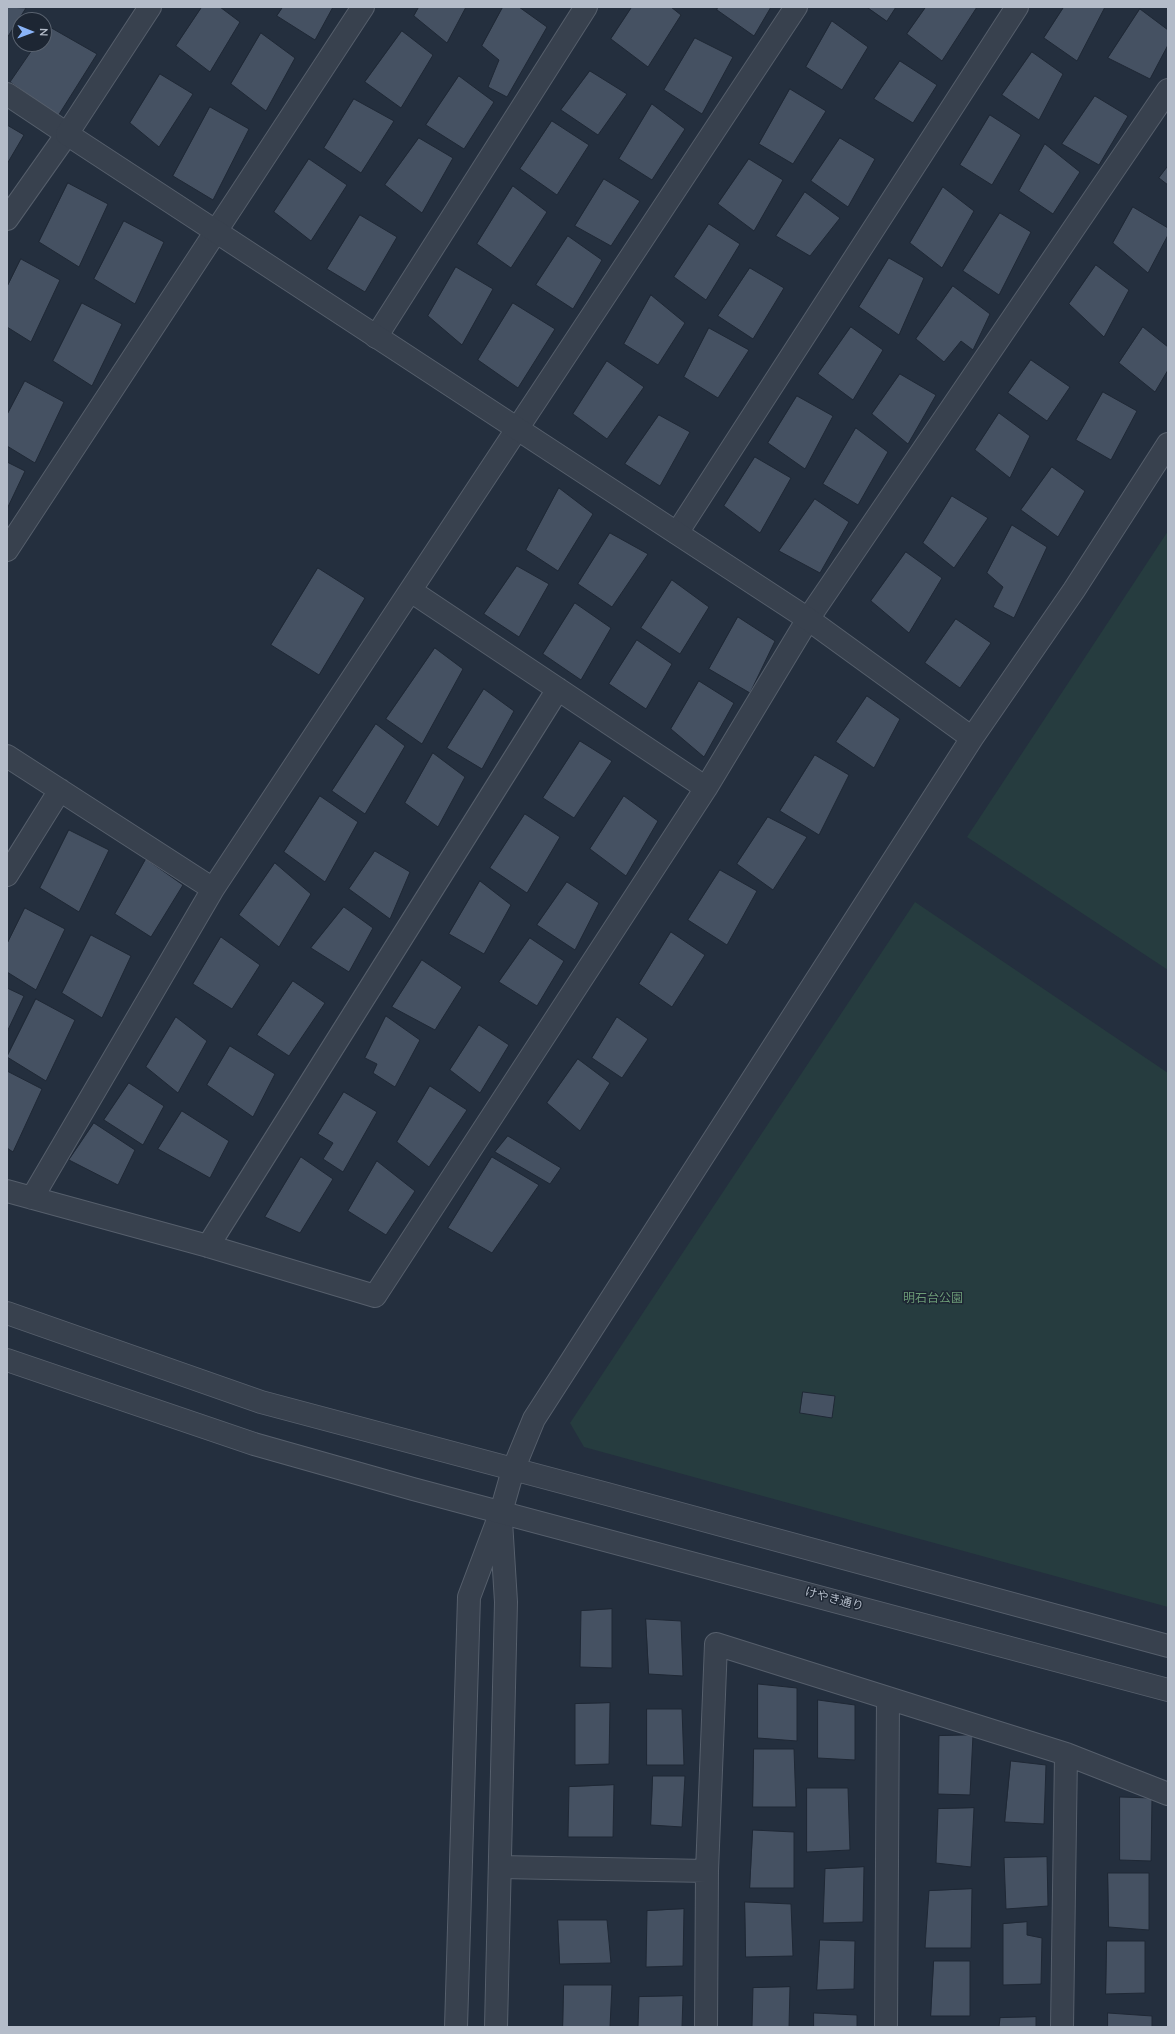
<!DOCTYPE html>
<meta charset="utf-8">
<style>
body{margin:0}
#map{position:relative;width:1175px;height:2034px;overflow:hidden;background:#242f3e;font-family:"Nunito Sans",sans-serif}
canvas{display:block}
.frame{position:absolute;inset:0;border:8px solid #b4bcc9;pointer-events:none}
.north{position:absolute;left:12px;top:12px;width:40px;height:40px;box-sizing:border-box;background:#1d2633;border:1px solid #59626f;border-radius:50%;rotate:91deg;font-size:11px;font-weight:700;line-height:16px;text-align:center;color:#b4bcc9}
.north::after{content:'';display:block;margin:auto;width:14px;height:18px;background:#8ab4f8;clip-path:polygon(50% 0,100% 100%,50% 72%,0 100%)}
</style>
<div id="map">
<canvas width="1175" height="2034"></canvas>
<div class="frame"></div>
<div class="north">N</div>
</div>
<script>
const c = document.querySelector('canvas').getContext('2d');
c.lineJoin = 'round';
function paint(path, color) { c.fillStyle = color; c.fill(path, 'evenodd'); }
function trace(path, color, width, dash) { c.strokeStyle = color; c.lineWidth = width; c.lineCap = dash ? 'butt' : 'round'; c.setLineDash(dash || []); c.stroke(path); }
function label(font, color, halo, rows, align = 'center') {
  c.font = font + ' "Nunito Sans","Noto Sans JP",sans-serif'; c.lineWidth = 3; c.setLineDash([]); c.textBaseline = 'middle'; c.strokeStyle = halo; c.fillStyle = color; for (const [text, x, y, turn = 0] of rows) {
    c.save(); c.translate(x, y); c.rotate((+turn || 0) * Math.PI / 180); c.textAlign = isNaN(turn) ? turn : align; if (halo) c.strokeText(text, 0, 0); c.fillText(text, 0, 0); c.restore();
  }
}
paint(new Path2D(`
 M 1168,531 L 1168,970 L 967,837 Z
 M 915,902 L 1168,1073 L 1168,1607 L 584,1447 L 570,1423 Z`), '#263c3f');
const building = new Path2D(`
 M 7,7 L 26,8 L 7,38 Z
 M 202,7 L 220,7 L 240,22 L 210,72 L 176,46 Z
 M 283,7 L 333,7 L 315,40 L 277,16 Z
 M 419,7 L 466,7 L 447,43 L 414,16 Z
 M 503,7 L 519,7 L 547,27 L 507,97 L 488,87 L 499,60 L 482,46 Z
 M 632,7 L 671,7 L 681,15 L 648,67 L 611,39 Z
 M 718,7 L 771,7 L 754,36 L 717,10 Z
 M 867,7 L 896,7 L 887,21 Z
 M 926,7 L 977,7 L 942,61 L 907,34 Z
 M 1064,7 L 1105,7 L 1077,61 L 1044,38 Z
 M 1140,9 L 1168,30 L 1168,45 L 1150,79 L 1108,58 Z
 M 832,21 L 868,47 L 842,90 L 806,67 Z
 M 48,26 L 97,54 L 58,116 L 10,82 L 36,44 L 44,44 L 44,32 Z
 M 402,31 L 433,55 L 401,108 L 365,82 Z
 M 261,33 L 295,58 L 266,111 L 231,84 Z
 M 695,38 L 733,57 L 702,114 L 664,90 Z
 M 1032,52 L 1063,74 L 1039,120 L 1002,95 Z
 M 900,61 L 937,85 L 913,123 L 874,99 Z
 M 590,71 L 627,94 L 598,135 L 561,110 Z
 M 160,74 L 193,94 L 159,147 L 130,123 Z
 M 459,76 L 494,102 L 464,149 L 426,125 Z
 M 790,89 L 826,111 L 793,164 L 759,144 Z
 M 1095,96 L 1128,116 L 1099,165 L 1062,144 Z
 M 354,99 L 394,121 L 361,173 L 324,148 Z
 M 652,104 L 685,129 L 652,180 L 619,159 Z
 M 210,107 L 249,129 L 213,200 L 173,176 Z
 M 990,115 L 1021,135 L 992,185 L 960,165 Z
 M 552,121 L 589,145 L 557,195 L 520,169 Z
 M 7,125 L 24,135 L 7,164 Z
 M 419,138 L 453,158 L 422,213 L 385,185 Z
 M 840,138 L 875,159 L 848,207 L 811,181 Z
 M 1045,144 L 1080,172 L 1053,214 L 1019,191 Z
 M 309,159 L 347,185 L 311,241 L 274,212 Z
 M 749,159 L 783,180 L 754,231 L 718,204 Z
 M 1168,166 L 1168,185 L 1159,178 Z
 M 604,179 L 640,201 L 611,246 L 575,226 Z
 M 68,183 L 108,204 L 79,267 L 39,242 Z
 M 513,186 L 547,212 L 511,268 L 477,244 Z
 M 943,187 L 974,211 L 942,268 L 910,243 Z
 M 805,192 L 840,218 L 810,256 L 776,236 Z
 M 1133,207 L 1168,228 L 1168,235 L 1148,273 L 1113,243 Z
 M 1000,213 L 1031,232 L 999,295 L 963,271 Z
 M 360,215 L 397,237 L 365,292 L 327,269 Z
 M 124,221 L 164,242 L 135,304 L 94,279 Z
 M 709,224 L 740,244 L 706,300 L 674,277 Z
 M 568,236 L 602,260 L 573,309 L 536,285 Z
 M 889,258 L 924,278 L 899,335 L 859,307 Z
 M 21,259 L 60,280 L 31,342 L 7,327 L 7,287 Z
 M 1096,265 L 1129,290 L 1104,337 L 1069,304 Z
 M 456,267 L 493,289 L 462,345 L 428,316 Z
 M 750,268 L 784,288 L 753,339 L 718,316 Z
 M 953,286 L 990,314 L 973,350 L 961,341 L 944,362 L 916,339 Z
 M 651,295 L 685,323 L 658,365 L 624,344 Z
 M 82,303 L 122,324 L 92,386 L 53,361 Z
 M 513,303 L 555,329 L 518,388 L 478,360 Z
 M 851,327 L 883,350 L 853,400 L 818,374 Z
 M 1143,327 L 1168,347 L 1168,370 L 1155,392 L 1119,363 Z
 M 709,328 L 749,350 L 718,398 L 684,377 Z
 M 1031,360 L 1070,387 L 1047,421 L 1008,393 Z
 M 607,361 L 644,387 L 607,439 L 573,414 Z
 M 900,374 L 936,395 L 908,444 L 872,414 Z
 M 25,381 L 64,402 L 35,463 L 7,446 L 7,415 Z
 M 1103,392 L 1137,411 L 1111,460 L 1076,440 Z
 M 797,396 L 833,416 L 805,469 L 768,443 Z
 M 999,413 L 1030,436 L 1010,478 L 975,450 Z
 M 659,415 L 690,432 L 660,486 L 625,464 Z
 M 856,428 L 888,452 L 858,505 L 823,484 Z
 M 755,457 L 791,478 L 760,533 L 724,506 Z
 M 7,462 L 25,471 L 7,509 Z
 M 1052,467 L 1085,491 L 1058,537 L 1021,510 Z
 M 559,488 L 593,514 L 558,571 L 526,550 Z
 M 952,496 L 988,518 L 954,568 L 923,543 Z
 M 815,499 L 849,522 L 820,573 L 779,551 Z
 M 1012,525 L 1047,547 L 1014,618 L 993,607 L 1003,587 L 987,573 Z
 M 610,533 L 648,554 L 612,607 L 578,584 Z
 M 906,552 L 942,578 L 909,633 L 871,601 Z
 M 517,566 L 549,584 L 519,637 L 484,614 Z
 M 318,568 L 365,598 L 319,675 L 271,645 Z
 M 672,580 L 709,607 L 680,654 L 641,628 Z
 M 575,603 L 611,628 L 581,680 L 543,654 Z
 M 738,617 L 775,641 L 750,693 L 709,669 Z
 M 956,619 L 991,643 L 960,688 L 925,663 Z
 M 637,640 L 672,664 L 646,709 L 609,684 Z
 M 435,648 L 463,669 L 422,744 L 386,719 Z
 M 699,681 L 734,703 L 704,757 L 671,729 Z
 M 484,689 L 514,711 L 482,769 L 447,748 Z
 M 867,696 L 900,719 L 874,768 L 836,742 Z
 M 376,724 L 405,746 L 365,814 L 332,791 Z
 M 580,741 L 612,761 L 574,818 L 543,798 Z
 M 433,753 L 465,777 L 438,827 L 405,803 Z
 M 815,755 L 849,775 L 819,835 L 780,811 Z
 M 320,796 L 358,822 L 325,882 L 284,852 Z
 M 624,796 L 658,821 L 626,876 L 590,849 Z
 M 525,814 L 560,837 L 527,893 L 490,868 Z
 M 768,817 L 807,837 L 773,890 L 737,864 Z
 M 69,830 L 109,850 L 79,912 L 40,888 Z
 M 375,851 L 410,872 L 390,919 L 349,889 Z
 M 146,859 L 183,885 L 151,937 L 115,914 Z
 M 275,863 L 311,894 L 279,947 L 239,915 Z
 M 720,870 L 757,891 L 727,945 L 688,920 Z
 M 480,881 L 511,905 L 484,954 L 449,934 Z
 M 567,882 L 599,903 L 575,950 L 537,925 Z
 M 344,907 L 373,928 L 349,972 L 311,948 Z
 M 25,908 L 65,929 L 36,990 L 7,972 L 7,944 Z
 M 671,932 L 705,955 L 672,1007 L 639,984 Z
 M 91,935 L 131,956 L 102,1018 L 62,993 Z
 M 221,937 L 260,965 L 232,1009 L 193,984 Z
 M 530,938 L 564,961 L 537,1006 L 499,982 Z
 M 422,960 L 462,987 L 435,1030 L 392,1007 Z
 M 293,981 L 325,1003 L 289,1056 L 257,1035 Z
 M 7,988 L 24,996 L 7,1032 Z
 M 36,999 L 75,1020 L 46,1081 L 7,1057 Z
 M 386,1016 L 420,1040 L 395,1087 L 373,1073 L 377,1064 L 365,1058 Z
 M 176,1017 L 207,1041 L 178,1093 L 146,1067 Z
 M 617,1017 L 648,1039 L 622,1078 L 592,1058 Z
 M 479,1025 L 509,1045 L 480,1093 L 450,1070 Z
 M 230,1046 L 275,1074 L 253,1117 L 207,1085 Z
 M 578,1059 L 610,1083 L 580,1131 L 547,1103 Z
 M 7,1071 L 42,1089 L 13,1152 L 7,1148 Z
 M 129,1083 L 164,1106 L 143,1145 L 104,1120 Z
 M 430,1086 L 467,1110 L 429,1167 L 397,1142 Z
 M 344,1092 L 377,1112 L 343,1172 L 323,1159 L 333,1143 L 318,1134 Z
 M 182,1111 L 229,1141 L 210,1178 L 158,1149 Z
 M 94,1123 L 135,1150 L 118,1185 L 69,1160 Z
 M 508,1136 L 561,1168 L 550,1184 L 495,1152 Z
 M 301,1157 L 333,1179 L 300,1233 L 265,1217 Z
 M 492,1157 L 539,1185 L 492,1253 L 448,1228 Z
 M 377,1161 L 415,1191 L 386,1235 L 348,1211 Z
 M 803,1392 L 835,1396 L 832,1418 L 800,1413 Z
 M 612,1609 L 612,1668 L 580,1667 L 581,1611 Z
 M 646,1619 L 681,1621 L 683,1676 L 649,1674 Z
 M 758,1684 L 797,1688 L 797,1741 L 758,1738 Z
 M 818,1700 L 855,1705 L 855,1760 L 818,1758 Z
 M 610,1703 L 609,1764 L 575,1765 L 575,1704 Z
 M 647,1709 L 682,1709 L 684,1765 L 647,1765 Z
 M 973,1735 L 970,1795 L 938,1794 L 939,1736 Z
 M 754,1749 L 794,1749 L 796,1807 L 753,1807 Z
 M 1011,1761 L 1046,1765 L 1044,1824 L 1005,1822 Z
 M 653,1776 L 685,1776 L 682,1827 L 651,1825 Z
 M 614,1785 L 613,1837 L 568,1837 L 569,1787 Z
 M 807,1788 L 848,1788 L 850,1850 L 807,1852 Z
 M 1120,1797 L 1152,1798 L 1151,1861 L 1120,1860 Z
 M 974,1808 L 971,1867 L 936,1863 L 938,1809 Z
 M 753,1830 L 794,1832 L 794,1888 L 750,1888 Z
 M 1047,1857 L 1048,1906 L 1006,1909 L 1004,1858 Z
 M 864,1867 L 863,1922 L 823,1923 L 825,1869 Z
 M 1108,1873 L 1149,1873 L 1149,1930 L 1109,1927 Z
 M 972,1889 L 971,1948 L 925,1948 L 929,1891 Z
 M 745,1902 L 791,1904 L 793,1956 L 746,1957 Z
 M 684,1909 L 683,1966 L 646,1967 L 647,1911 Z
 M 558,1920 L 607,1920 L 611,1963 L 560,1964 Z
 M 1027,1922 L 1027,1935 L 1042,1938 L 1041,1984 L 1003,1985 L 1003,1924 Z
 M 820,1940 L 855,1941 L 854,1989 L 817,1990 Z
 M 1107,1941 L 1145,1941 L 1145,1993 L 1106,1994 Z
 M 934,1961 L 970,1961 L 970,2016 L 931,2016 Z
 M 564,1985 L 612,1985 L 610,2027 L 563,2027 Z
 M 790,1987 L 789,2027 L 752,2027 L 753,1988 Z
 M 683,1996 L 682,2027 L 638,2027 L 639,1997 Z
 M 814,2013 L 857,2015 L 857,2027 L 814,2027 Z
 M 1108,2013 L 1152,2016 L 1152,2027 L 1108,2027 Z
 M 1036,2017 L 1036,2027 L 999,2027 L 1000,2018 Z`);
paint(building, '#455162');
trace(building, '#1f2835', 1);
const minor = new Path2D(`
 M 7,94 L 67,134 L 7,219
 M 376,337 L 586,7
 M 677,533 L 1017,7
 M 7,550 L 363,7
 M 411,591 L 706,788
 M 7,756 L 213,889
 M 7,875 L 60,790
 M 7,1191 L 208,1246 L 375,1296 L 706,788 L 808,619 L 1168,90
 M 32,1198 L 213,889 L 796,7
 M 208,1246 L 558,689
 M 500,1867 L 707,1871 L 716,1644 L 1066,1754 L 1168,1794
 M 456,2027 L 469,1597 L 501,1512
 M 496,2027 L 506,1602 L 501,1521
 M 706,2027 L 707,1871
 M 886,2027 L 888,1698
 M 1062,2027 L 1066,1754`);
const tertiary = new Path2D(`
 M 150,7 L 67,134 L 808,619 L 972,738
 M 7,1313 L 261,1402 L 607,1494 L 1168,1646
 M 7,1360 L 254,1444 L 413,1489 L 1168,1690
 M 501,1512 L 513,1470 L 534,1419 L 972,738 L 1074,590 L 1168,444`);
trace(minor, '#565f6c', 24);
trace(tertiary, '#565f6c', 24);
trace(minor, '#38414e', 22);
trace(tertiary, '#38414e', 22);
label('12px', '#6b9a76', '#1d2633', [
 ["明石台公園",933,1299]
]);
label('12px', '#b4bcc9', '#1d2633', [
 ["けやき通り",834,1600,15]
]);
</script>
